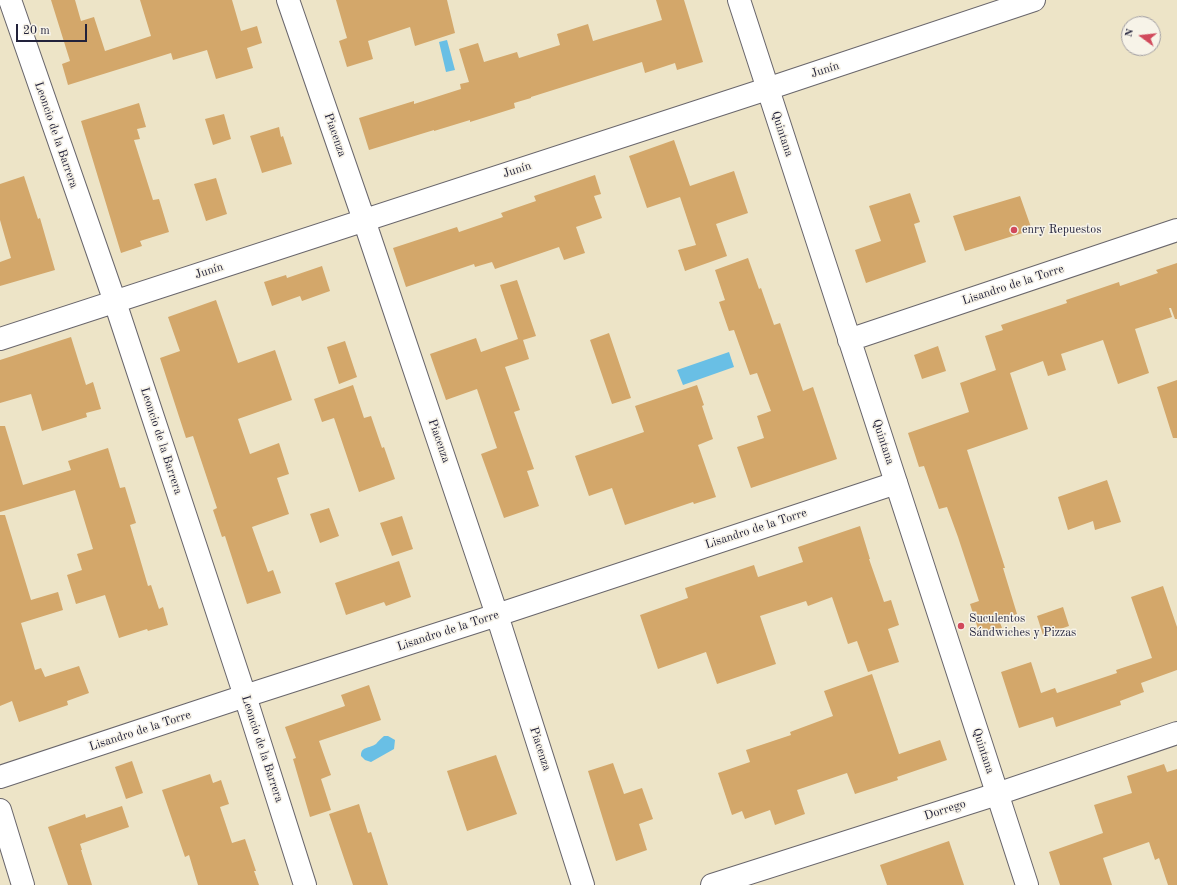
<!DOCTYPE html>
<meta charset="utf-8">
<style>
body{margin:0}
#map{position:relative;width:1177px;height:885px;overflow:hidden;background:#ede4c7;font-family:"Old Standard TT",serif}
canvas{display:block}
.north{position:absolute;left:1121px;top:16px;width:40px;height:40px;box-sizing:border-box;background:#f7f3e8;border:1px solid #a29fa3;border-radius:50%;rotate:285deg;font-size:11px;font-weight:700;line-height:16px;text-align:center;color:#22223b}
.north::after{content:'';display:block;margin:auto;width:14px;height:18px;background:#d1495b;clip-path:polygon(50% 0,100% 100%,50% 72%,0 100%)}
.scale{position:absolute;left:16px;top:24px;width:71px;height:18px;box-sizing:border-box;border:2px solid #22223b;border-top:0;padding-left:5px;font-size:12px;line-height:14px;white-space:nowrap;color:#22223b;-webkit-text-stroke:3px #f7f3e8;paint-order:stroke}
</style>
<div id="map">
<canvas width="1177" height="885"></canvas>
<div class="north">N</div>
<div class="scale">20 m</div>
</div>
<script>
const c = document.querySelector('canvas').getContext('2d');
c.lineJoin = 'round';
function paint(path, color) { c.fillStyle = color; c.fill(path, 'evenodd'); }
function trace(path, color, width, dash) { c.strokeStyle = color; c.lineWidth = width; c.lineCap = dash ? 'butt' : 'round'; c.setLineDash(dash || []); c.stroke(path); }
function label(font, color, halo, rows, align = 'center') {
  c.font = font + ' "Old Standard TT",serif'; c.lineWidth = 3; c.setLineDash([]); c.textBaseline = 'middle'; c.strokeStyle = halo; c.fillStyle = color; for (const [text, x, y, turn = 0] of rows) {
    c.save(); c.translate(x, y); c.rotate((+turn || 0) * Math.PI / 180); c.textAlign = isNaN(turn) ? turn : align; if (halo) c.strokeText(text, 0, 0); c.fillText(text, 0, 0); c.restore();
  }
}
paint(new Path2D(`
 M 447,40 L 455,70 L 446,72 L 439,42 Z
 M 729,352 L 734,367 L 683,385 L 677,370 Z
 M 384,736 L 388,736 L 395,740 L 394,749 L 371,762 L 365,760 L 361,756 C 361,746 369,749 376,744 C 378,741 381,739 384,736 Z`), '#69bfe5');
paint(new Path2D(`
 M 51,0 L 75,0 L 81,21 L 94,17 L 105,51 L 151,36 L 140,0 L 232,0 L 241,31 L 257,26 L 262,43 L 247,48 L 253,68 L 216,79 L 207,50 L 173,60 L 171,53 L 68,85 L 62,64 L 70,61 Z
 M 336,0 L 447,0 L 455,33 L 415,46 L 410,27 L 368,41 L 373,59 L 347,67 L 339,41 L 347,38 Z
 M 656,0 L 684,0 L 703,62 L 677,70 L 675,63 L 645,73 L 642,62 L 531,97 L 531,98 L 514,103 L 515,108 L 470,122 L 470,120 L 434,131 L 434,130 L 369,150 L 359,118 L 414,101 L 414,104 L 461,89 L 460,84 L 469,82 L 459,49 L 478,43 L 484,62 L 517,52 L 519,58 L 560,45 L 557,34 L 588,24 L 593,41 L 662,20 Z
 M 139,103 L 146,127 L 137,129 L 140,139 L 134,140 L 153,200 L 159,199 L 169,232 L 140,241 L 142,246 L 121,253 L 81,121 Z
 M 224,114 L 231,139 L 213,145 L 205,119 Z
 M 279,127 L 281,137 L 283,136 L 292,164 L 262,173 L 250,136 Z
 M 674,140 L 690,186 L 734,171 L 748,213 L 716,224 L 727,256 L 685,271 L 678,250 L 696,245 L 680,197 L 647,208 L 629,156 Z
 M 595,175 L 601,194 L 594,196 L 602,218 L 576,227 L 585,253 L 564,260 L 559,247 L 495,269 L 492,262 L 475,267 L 474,264 L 406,287 L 393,248 L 457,227 L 459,232 L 503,217 L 501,213 L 536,201 L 534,196 Z
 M 24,176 L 38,219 L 40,218 L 55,270 L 0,286 L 0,262 L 11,258 L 0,220 L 0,184 Z
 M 216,178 L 227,214 L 206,221 L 194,184 Z
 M 910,193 L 920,222 L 914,224 L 926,262 L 866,283 L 855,250 L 881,241 L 869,206 Z
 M 1020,196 L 1032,230 L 965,251 L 953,216 Z
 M 748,258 L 759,289 L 761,288 L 774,325 L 780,323 L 803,391 L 813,387 L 837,459 L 751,488 L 737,447 L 764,438 L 757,416 L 771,411 L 757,373 L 750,375 L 734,330 L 729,331 L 719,302 L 725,300 L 715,270 Z
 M 1177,263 L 1177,319 L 1175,319 L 1171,308 L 1169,308 L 1172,317 L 1135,329 L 1149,373 L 1118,384 L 1103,340 L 1061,354 L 1066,370 L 1048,376 L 1043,361 L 1010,373 L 1028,429 L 967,450 L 1005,568 L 1003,568 L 1017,614 L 999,620 L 1002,628 L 980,635 L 970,604 L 979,601 L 958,537 L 947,507 L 939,509 L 924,466 L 919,467 L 908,433 L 969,412 L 960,383 L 996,370 L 985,336 L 1003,330 L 1001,325 L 1067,303 L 1066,300 L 1119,282 L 1120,286 L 1158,273 L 1156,270 Z
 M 322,266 L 330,291 L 302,301 L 300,296 L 272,306 L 264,282 L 286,275 L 287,278 Z
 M 517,280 L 536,336 L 523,340 L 529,359 L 505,367 L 520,410 L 514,412 L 534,469 L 527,471 L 539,506 L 504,518 L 481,454 L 497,448 L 477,389 L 446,400 L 430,354 L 476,338 L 481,352 L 518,339 L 500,285 Z
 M 216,300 L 238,363 L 275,350 L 292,400 L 238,419 L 250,454 L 279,443 L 289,474 L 277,478 L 289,514 L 252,527 L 268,572 L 273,570 L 281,593 L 247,604 L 225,536 L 222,537 L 213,510 L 217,508 L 193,436 L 186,438 L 160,358 L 180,351 L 168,317 Z
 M 609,333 L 631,398 L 612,404 L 590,340 Z
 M 71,337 L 86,385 L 93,382 L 101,409 L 86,413 L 87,417 L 42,431 L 31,394 L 0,403 L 0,360 Z
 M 345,341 L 357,377 L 339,384 L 327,347 Z
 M 938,346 L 946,371 L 922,379 L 914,355 Z
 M 1177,380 L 1177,438 L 1173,438 L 1157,387 Z
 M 353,385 L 364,418 L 371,416 L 382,448 L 384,447 L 395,479 L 359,492 L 334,418 L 322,422 L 314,399 Z
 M 697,385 L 704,405 L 702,406 L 713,439 L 698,445 L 716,497 L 694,504 L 693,502 L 625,525 L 612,488 L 589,496 L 575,456 L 644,432 L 635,406 Z
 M 0,426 L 5,426 L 23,485 L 71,470 L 68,461 L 108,448 L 120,488 L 125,487 L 136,523 L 130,525 L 148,586 L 151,585 L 159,609 L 163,607 L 168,625 L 148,631 L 147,629 L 119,638 L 105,595 L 76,604 L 67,575 L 82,570 L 77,554 L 93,549 L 75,490 L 0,512 Z
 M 1107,480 L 1121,522 L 1095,530 L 1093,521 L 1068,530 L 1058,497 Z
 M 329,508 L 339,536 L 320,543 L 310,514 Z
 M 0,515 L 5,515 L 31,600 L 58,592 L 63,610 L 21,623 L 35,670 L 41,668 L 45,677 L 79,666 L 89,693 L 67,701 L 68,705 L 19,722 L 12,701 L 0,706 Z
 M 402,516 L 413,549 L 392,556 L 380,523 Z
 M 860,526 L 870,559 L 869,559 L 884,602 L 891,600 L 899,625 L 888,629 L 899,662 L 868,672 L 857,641 L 848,644 L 832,597 L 808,606 L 806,601 L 760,616 L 776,664 L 717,684 L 706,652 L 658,669 L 640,615 L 688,598 L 685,588 L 754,565 L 758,577 L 803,562 L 798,547 Z
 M 399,561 L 411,597 L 386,606 L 384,602 L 346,615 L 335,583 Z
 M 1163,586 L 1177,627 L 1177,670 L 1141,683 L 1144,692 L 1120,701 L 1121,705 L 1056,727 L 1053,717 L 1019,728 L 1001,672 L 1031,662 L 1041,693 L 1055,688 L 1057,693 L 1117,673 L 1116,670 L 1152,658 L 1131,597 Z
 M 1063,607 L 1069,626 L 1043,635 L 1037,616 Z
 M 872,674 L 899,754 L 940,740 L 947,760 L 897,777 L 898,780 L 855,794 L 847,773 L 797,790 L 805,814 L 775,825 L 770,810 L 745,819 L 742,811 L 732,815 L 718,773 L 750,762 L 746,750 L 791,735 L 790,732 L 833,716 L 824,691 Z
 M 369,685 L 381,720 L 319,741 L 331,775 L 321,779 L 331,810 L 310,817 L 293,759 L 296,758 L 285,727 L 345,706 L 341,695 Z
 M 496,755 L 517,814 L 467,831 L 447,771 Z
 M 132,761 L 143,793 L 126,799 L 115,767 Z
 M 613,763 L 624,794 L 642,788 L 653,819 L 639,824 L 647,850 L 616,861 L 588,771 Z
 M 1164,764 L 1167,772 L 1177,769 L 1177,885 L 1168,885 L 1159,858 L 1155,860 L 1149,842 L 1103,858 L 1112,885 L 1060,885 L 1049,852 L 1103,833 L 1094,805 L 1132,793 L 1127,776 Z
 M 210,774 L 213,783 L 221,780 L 229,804 L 220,807 L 232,843 L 245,839 L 256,871 L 254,871 L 259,885 L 198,885 L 189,855 L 185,857 L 162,790 Z
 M 359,804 L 368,833 L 371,832 L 388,885 L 353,885 L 329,814 Z
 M 122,806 L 129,827 L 80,844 L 82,850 L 81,850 L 92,885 L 68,885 L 48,827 L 85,814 L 86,818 Z
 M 949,841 L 964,885 L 887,885 L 880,865 Z`), '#d3a76a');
const minor = new Path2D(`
 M 10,0 L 115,302 L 245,696 L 305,885
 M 288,0 L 364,220 L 497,615 L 583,885
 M 0,339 L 767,89 L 1034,0
 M 0,777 L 245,696 L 497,615 L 896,483
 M 0,810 L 23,885
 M 712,885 L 997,794 L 1177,733`);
const major = new Path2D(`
 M 739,0 L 1027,885
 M 849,340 L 1177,230`);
trace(minor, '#69666c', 24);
trace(major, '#69666c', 24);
trace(minor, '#fff', 22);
trace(major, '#fff', 22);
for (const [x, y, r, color] of [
 [1014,230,4,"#d1495b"],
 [961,626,4,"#d1495b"]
]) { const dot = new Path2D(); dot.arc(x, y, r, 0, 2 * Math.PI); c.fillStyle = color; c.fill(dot); trace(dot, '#f7f3e8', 1.5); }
label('12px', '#22223b', '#f7f3e8', [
 ["Junín",825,70,-18],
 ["Quintana",782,134,72],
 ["Leoncio de la Barrera",56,135,71],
 ["Piacenza",335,135,71],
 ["Junín",517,170,-18],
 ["Junín",209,271,-18],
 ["Lisandro de la Torre",1013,285,-18],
 ["Leoncio de la Barrera",161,441,72],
 ["Piacenza",439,441,71],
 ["Quintana",883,442,72],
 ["Lisandro de la Torre",756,529,-18],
 ["Lisandro de la Torre",448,631,-18],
 ["Lisandro de la Torre",140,731,-18],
 ["Leoncio de la Barrera",262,749,72],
 ["Piacenza",540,749,72],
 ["Quintana",983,751,72],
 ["Dorrego",945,810,-18]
]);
label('12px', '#22223b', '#f7f3e8', [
 ["enry Repuestos",1022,230],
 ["Suculentos",969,619],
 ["Sándwiches y Pizzas",969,633]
], 'left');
</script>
